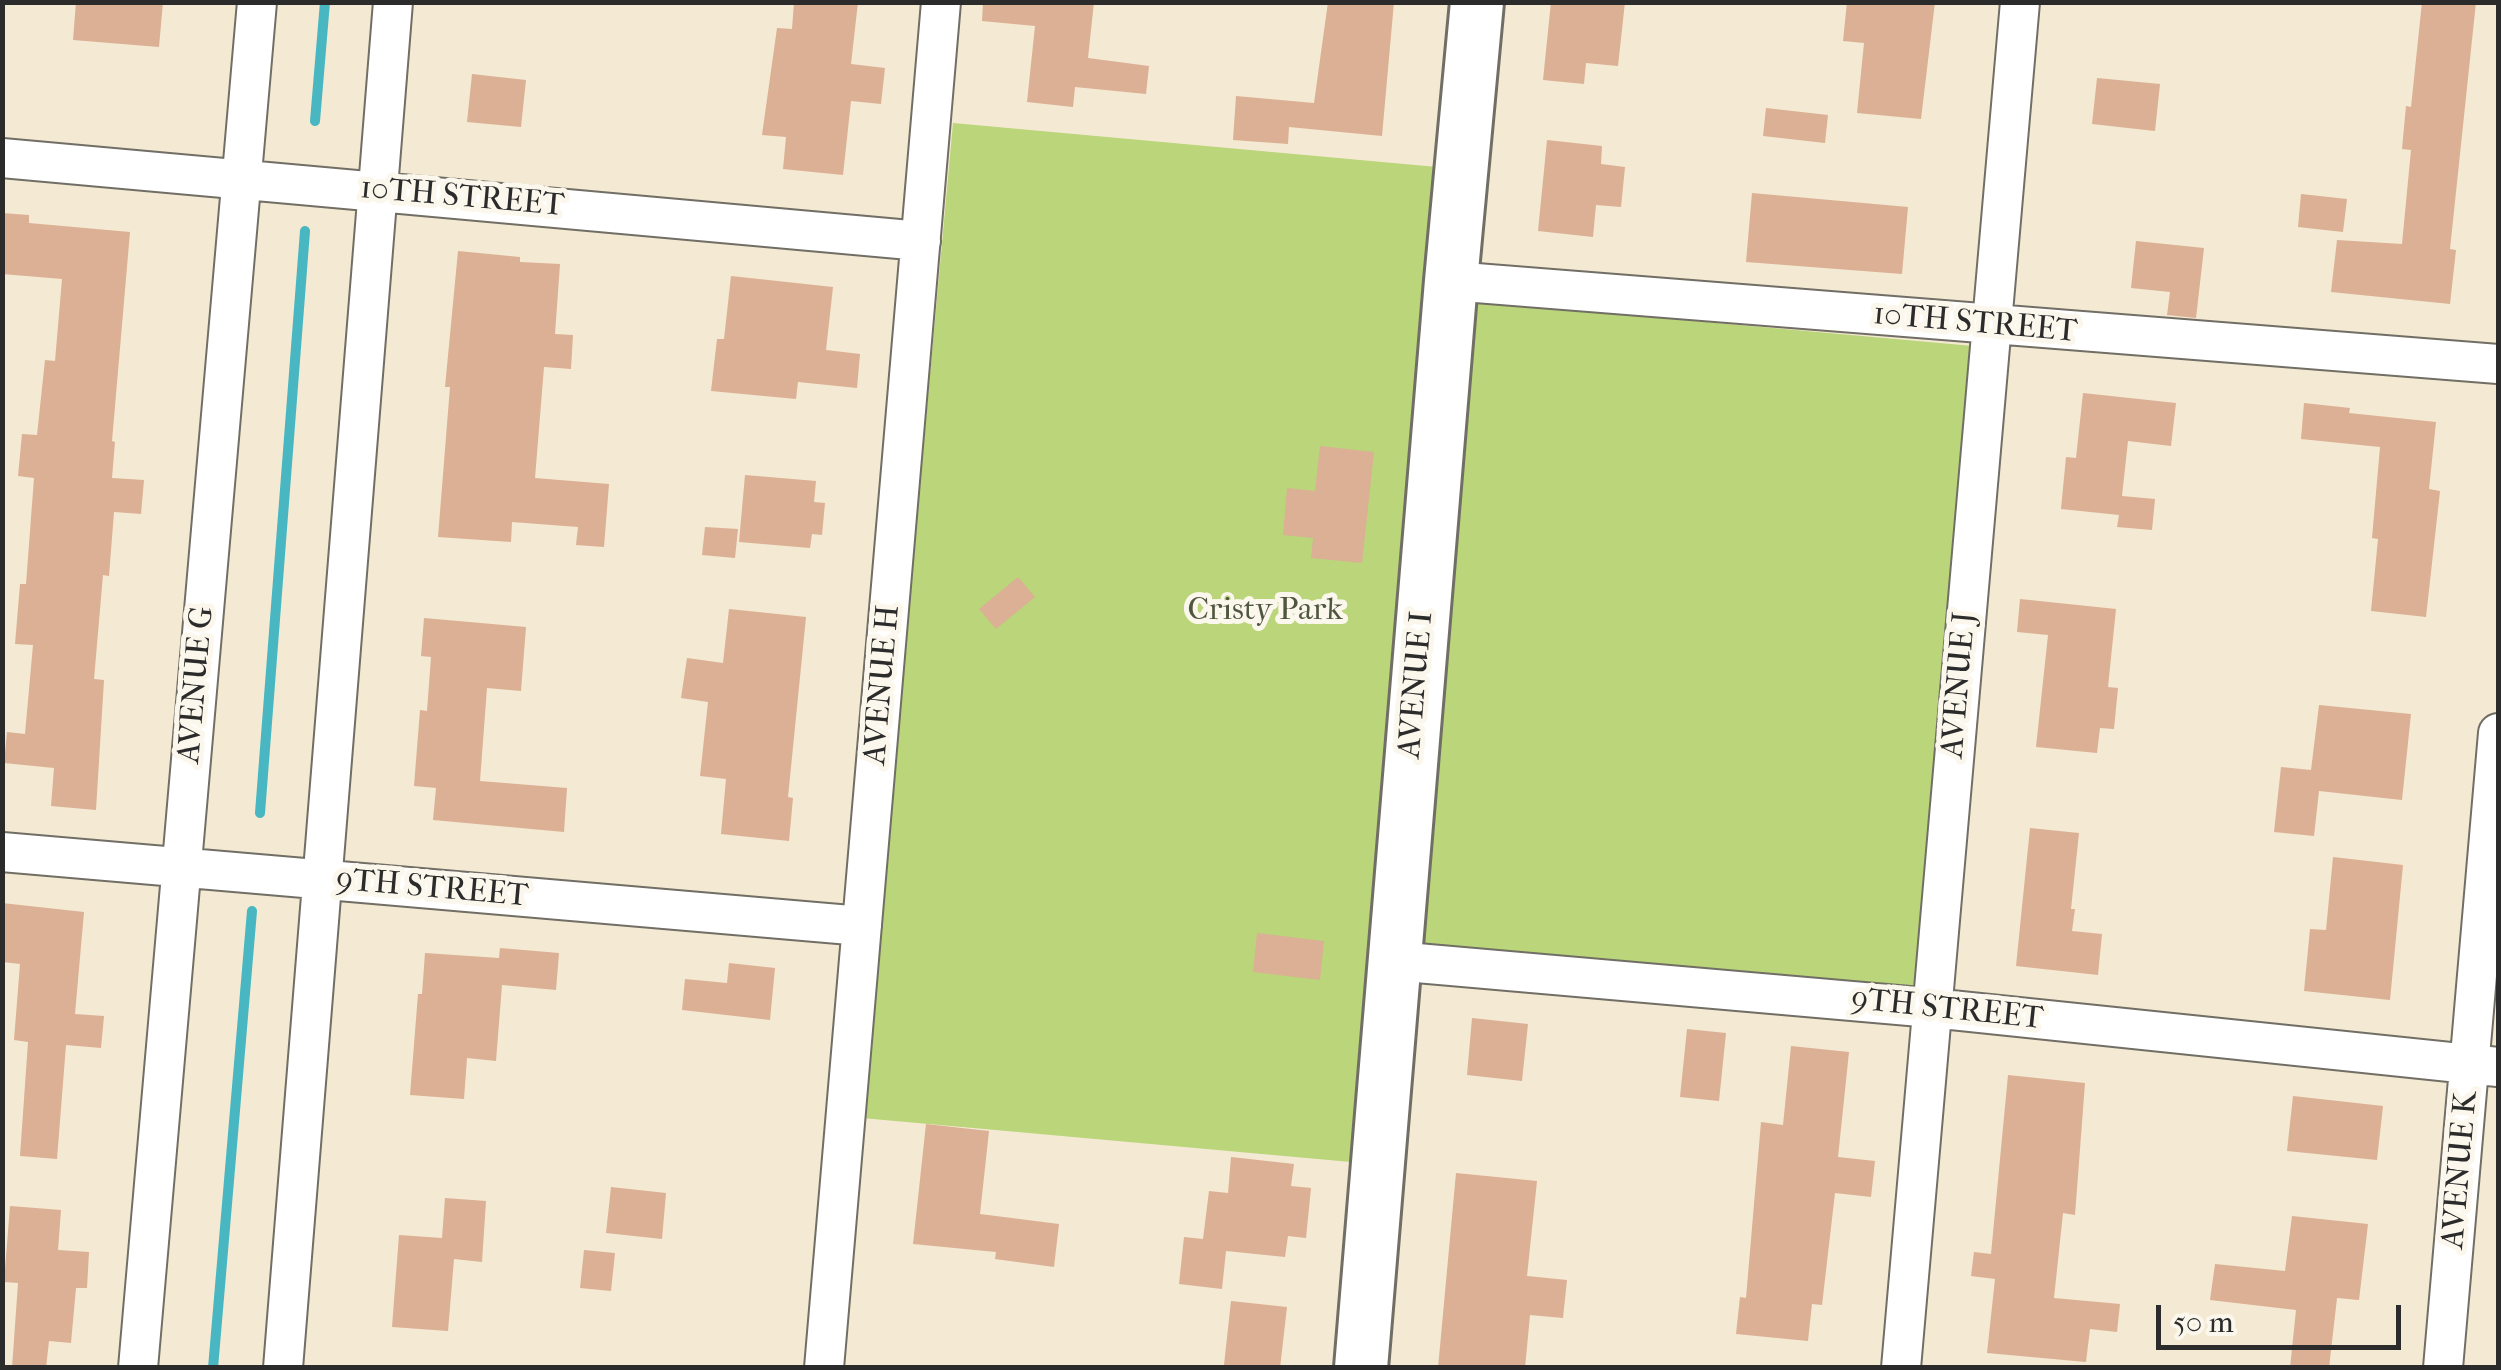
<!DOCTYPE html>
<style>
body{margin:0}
#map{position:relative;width:2501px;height:1370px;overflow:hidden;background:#f4e9d2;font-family:"IM FELL French Canon",serif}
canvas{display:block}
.frame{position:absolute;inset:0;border:5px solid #2b2b2b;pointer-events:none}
.scale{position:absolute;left:2156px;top:1305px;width:245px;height:45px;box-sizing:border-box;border:5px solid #2b2b2b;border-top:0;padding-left:12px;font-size:30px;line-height:35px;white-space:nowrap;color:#2b2b2b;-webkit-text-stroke:8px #fbf7ec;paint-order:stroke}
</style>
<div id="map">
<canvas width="2501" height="1370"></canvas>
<div class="frame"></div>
<div class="scale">50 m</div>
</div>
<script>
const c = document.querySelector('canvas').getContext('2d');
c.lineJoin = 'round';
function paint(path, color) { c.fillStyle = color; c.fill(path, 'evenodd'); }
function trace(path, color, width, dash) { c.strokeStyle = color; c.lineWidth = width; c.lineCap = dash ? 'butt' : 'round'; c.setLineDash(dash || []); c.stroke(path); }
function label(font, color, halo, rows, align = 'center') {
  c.font = font + ' "IM FELL French Canon",serif'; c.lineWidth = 10; c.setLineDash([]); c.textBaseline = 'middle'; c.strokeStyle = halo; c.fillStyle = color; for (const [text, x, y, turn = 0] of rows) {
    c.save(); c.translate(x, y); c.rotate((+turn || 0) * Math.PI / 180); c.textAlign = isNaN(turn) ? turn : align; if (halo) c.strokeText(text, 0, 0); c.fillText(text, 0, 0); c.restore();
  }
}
paint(new Path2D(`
 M 953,123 L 1437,167 L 1428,297 L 1973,346 L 1916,991 L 1382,946 L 1362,1163 L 862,1118 Z`), '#bad57a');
trace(new Path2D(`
 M 315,121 L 325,2
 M 260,813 L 305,231
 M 213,1368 L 252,911`), '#49b7c1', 10);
paint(new Path2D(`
 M 76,2 L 163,2 L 159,47 L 73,40 Z
 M 794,2 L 858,2 L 851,64 L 885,68 L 881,104 L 851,101 L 843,175 L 783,169 L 786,137 L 762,135 L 777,28 L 792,29 Z
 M 983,2 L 1094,2 L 1088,58 L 1149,66 L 1146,94 L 1075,87 L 1073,107 L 1027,102 L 1035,26 L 982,21 Z
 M 1328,2 L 1394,2 L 1382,136 L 1289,127 L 1288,144 L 1233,140 L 1236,96 L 1314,103 Z
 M 1551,2 L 1625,2 L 1618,66 L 1586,63 L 1584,84 L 1543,80 Z
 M 1847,2 L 1935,2 L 1921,119 L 1857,113 L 1864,43 L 1843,41 Z
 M 2422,2 L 2476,2 L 2450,249 L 2456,250 L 2450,304 L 2331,292 L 2337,240 L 2402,244 L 2411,150 L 2402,149 L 2406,106 L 2411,107 Z
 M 472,74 L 526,80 L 521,127 L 467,122 Z
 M 2097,78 L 2160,84 L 2155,131 L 2092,124 Z
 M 1766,108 L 1828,115 L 1825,143 L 1763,136 Z
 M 1547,140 L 1602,146 L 1601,164 L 1625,167 L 1621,207 L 1596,205 L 1593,237 L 1538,231 Z
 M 1752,193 L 1908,207 L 1902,274 L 1746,262 Z
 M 2301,194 L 2347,199 L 2343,232 L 2298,227 Z
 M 2,213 L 29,215 L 29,223 L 130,232 L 112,441 L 115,442 L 112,478 L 144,480 L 141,514 L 114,512 L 109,576 L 103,575 L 94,679 L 104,680 L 96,810 L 51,806 L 54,768 L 4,763 L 7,732 L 25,734 L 33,645 L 15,644 L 20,584 L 26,584 L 34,478 L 18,476 L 22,434 L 37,435 L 45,360 L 55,361 L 62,279 L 2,274 Z
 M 2136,241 L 2204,248 L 2196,318 L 2167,315 L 2170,292 L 2131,288 Z
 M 458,251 L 520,257 L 520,262 L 560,264 L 555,334 L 573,335 L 571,369 L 544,367 L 535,478 L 609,484 L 604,547 L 576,545 L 578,527 L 512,522 L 511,542 L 438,537 L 450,387 L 445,387 Z
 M 731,276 L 833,287 L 826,350 L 860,354 L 857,388 L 798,382 L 796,399 L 711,391 L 717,339 L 724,339 Z
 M 2083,393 L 2176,403 L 2171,446 L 2128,441 L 2122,496 L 2155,499 L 2152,530 L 2117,527 L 2119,515 L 2061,509 L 2066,457 L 2076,458 Z
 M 2304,403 L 2350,408 L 2349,413 L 2436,422 L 2429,489 L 2440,491 L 2426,617 L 2371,611 L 2378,539 L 2372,538 L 2380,447 L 2301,439 Z
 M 1320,446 L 1374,452 L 1362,563 L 1311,558 L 1313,538 L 1283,535 L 1287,488 L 1315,491 Z
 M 745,475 L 816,481 L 814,502 L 825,503 L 822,535 L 812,534 L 810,548 L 739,542 Z
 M 705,527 L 738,529 L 735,558 L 702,555 Z
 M 1018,577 L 1035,597 L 996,629 L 979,609 Z
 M 2020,599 L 2116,609 L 2108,687 L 2118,688 L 2114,729 L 2100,728 L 2097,753 L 2036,747 L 2048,635 L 2017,632 Z
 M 729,609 L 806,617 L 788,797 L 793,798 L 789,841 L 721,834 L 726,779 L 700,776 L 708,702 L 681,698 L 687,658 L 723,663 Z
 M 424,618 L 526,627 L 521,691 L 487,688 L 480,781 L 567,788 L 564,832 L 433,820 L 436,788 L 414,786 L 420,710 L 427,711 L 431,657 L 421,656 Z
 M 2319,705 L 2411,714 L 2402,800 L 2319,791 L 2314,836 L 2274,832 L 2281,767 L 2311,770 Z
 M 2030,828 L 2079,833 L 2071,909 L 2075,909 L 2072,931 L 2102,934 L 2098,975 L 2016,966 Z
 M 2333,857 L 2403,865 L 2390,1000 L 2304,991 L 2310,929 L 2326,930 Z
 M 2,903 L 84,912 L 75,1014 L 104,1016 L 101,1048 L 66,1045 L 57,1159 L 20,1156 L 28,1042 L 14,1040 L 20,964 L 2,962 Z
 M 1257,933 L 1324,941 L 1320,980 L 1253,972 Z
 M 500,948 L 559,953 L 556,990 L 502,985 L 496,1061 L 467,1058 L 464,1099 L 410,1095 L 418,994 L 422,994 L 425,953 L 499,958 Z
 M 729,963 L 775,968 L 770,1020 L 682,1010 L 685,979 L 727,983 Z
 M 1472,1018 L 1528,1024 L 1522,1081 L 1467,1075 Z
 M 1687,1029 L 1726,1033 L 1719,1101 L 1680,1097 Z
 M 1791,1046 L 1849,1052 L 1838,1157 L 1875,1161 L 1871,1197 L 1835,1193 L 1822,1305 L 1812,1304 L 1808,1341 L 1736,1334 L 1740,1297 L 1746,1298 L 1761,1122 L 1783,1125 Z
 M 2008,1075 L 2085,1083 L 2075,1215 L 2063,1213 L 2054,1298 L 2120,1304 L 2117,1332 L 2090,1329 L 2086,1362 L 1987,1353 L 1995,1279 L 1971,1276 L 1974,1252 L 1991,1254 Z
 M 2293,1096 L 2383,1106 L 2377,1160 L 2287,1151 Z
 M 926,1124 L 989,1131 L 980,1214 L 1059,1224 L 1054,1267 L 995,1259 L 996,1252 L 913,1244 Z
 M 1231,1157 L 1294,1164 L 1291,1186 L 1311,1188 L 1306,1238 L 1288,1236 L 1285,1257 L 1226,1251 L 1222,1289 L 1179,1284 L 1184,1237 L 1203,1239 L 1209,1191 L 1228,1193 Z
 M 1456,1173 L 1537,1181 L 1527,1276 L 1567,1280 L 1563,1318 L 1530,1315 L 1525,1368 L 1438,1368 Z
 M 611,1187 L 666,1193 L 662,1239 L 606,1233 Z
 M 445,1198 L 486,1201 L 482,1262 L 454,1259 L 448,1331 L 392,1327 L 399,1235 L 442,1238 Z
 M 10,1206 L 61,1210 L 58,1250 L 89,1252 L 87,1288 L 76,1288 L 71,1343 L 49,1341 L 46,1368 L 12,1368 L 18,1283 L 4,1282 Z
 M 2292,1216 L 2368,1224 L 2359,1300 L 2337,1298 L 2329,1368 L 2290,1368 L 2296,1310 L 2210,1300 L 2215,1264 L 2285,1271 Z
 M 584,1250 L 615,1253 L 611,1291 L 580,1288 Z
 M 1231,1301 L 1287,1307 L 1280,1368 L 1224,1365 Z`), '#dbb095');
const street = new Path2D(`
 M 2,158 L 921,241
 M 1451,281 L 2498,364
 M 2,852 L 862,926
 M 1394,961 L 1932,1008 L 2498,1067
 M 138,1368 L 257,2
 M 283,1368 L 393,2
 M 824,1368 L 941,2
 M 1901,1368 L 2020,2
 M 2443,1368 L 2498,733`);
const secondary = new Path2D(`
 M 1361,1368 L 1451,281 L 1477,2`);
trace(street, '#716e65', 42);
trace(secondary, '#716e65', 58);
trace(street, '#fff', 38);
trace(secondary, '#fff', 52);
label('32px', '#2b2b2b', '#fbf7ec', [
 ["10TH STREET",462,198,5],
 ["10TH STREET",1975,324,5],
 ["AVENUE G",197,685,-85],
 ["AVENUE H",883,685,-85],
 ["AVENUE I",1417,685,-85],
 ["AVENUE J",1960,685,-85],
 ["9TH STREET",432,889,5],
 ["9TH STREET",1947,1010,6],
 ["AVENUE K",2461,1170,-85]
]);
label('32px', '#4f563f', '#fbf7ec', [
 ["Cristy Park",1265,611]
]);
</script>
